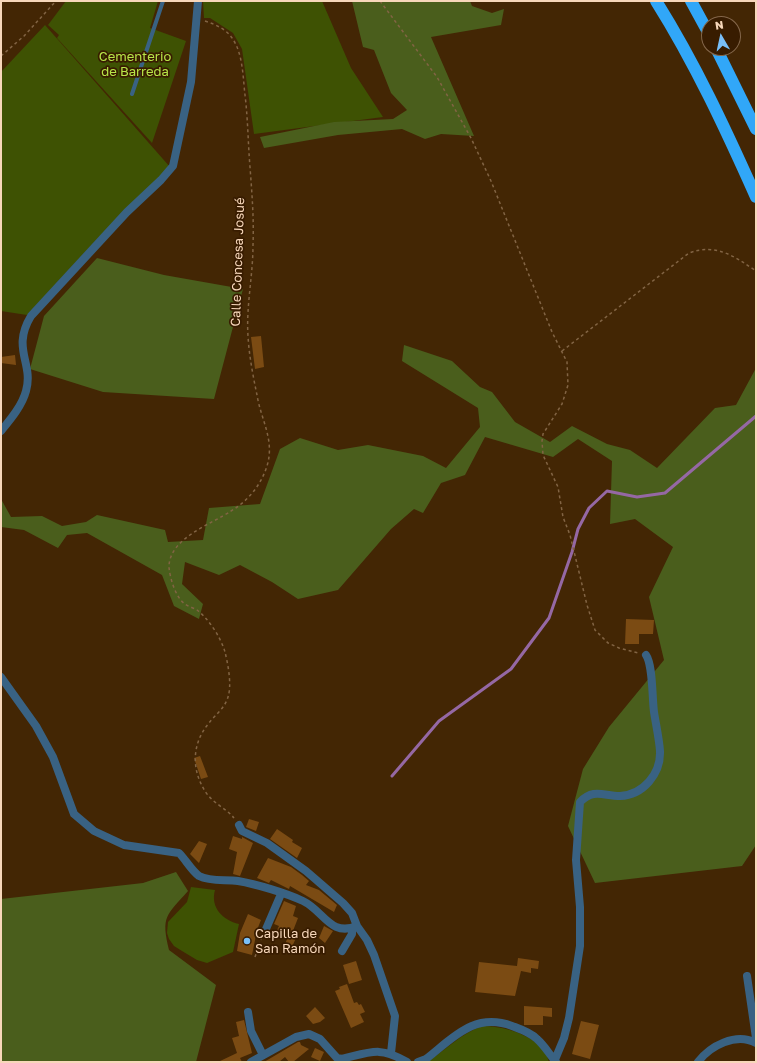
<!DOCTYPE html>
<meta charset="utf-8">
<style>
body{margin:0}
#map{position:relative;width:757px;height:1063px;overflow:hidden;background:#432604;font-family:"Golos Text",sans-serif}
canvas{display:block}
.frame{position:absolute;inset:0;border:2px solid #f7d7ba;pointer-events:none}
.north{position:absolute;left:701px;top:16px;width:40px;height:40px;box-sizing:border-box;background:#381c00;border:1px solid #84674a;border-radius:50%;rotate:351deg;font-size:11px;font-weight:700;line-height:16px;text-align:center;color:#f7d7ba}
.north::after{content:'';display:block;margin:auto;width:14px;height:18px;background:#79bff8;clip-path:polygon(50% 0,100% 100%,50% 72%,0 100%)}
</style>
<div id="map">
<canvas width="757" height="1063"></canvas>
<div class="frame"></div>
<div class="north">N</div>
</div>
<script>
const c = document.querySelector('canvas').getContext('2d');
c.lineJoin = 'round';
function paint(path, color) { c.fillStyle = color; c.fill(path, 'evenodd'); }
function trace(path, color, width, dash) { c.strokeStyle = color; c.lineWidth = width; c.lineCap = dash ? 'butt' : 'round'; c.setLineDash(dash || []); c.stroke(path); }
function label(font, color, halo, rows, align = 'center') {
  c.font = font + ' "Golos Text",sans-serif'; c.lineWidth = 3.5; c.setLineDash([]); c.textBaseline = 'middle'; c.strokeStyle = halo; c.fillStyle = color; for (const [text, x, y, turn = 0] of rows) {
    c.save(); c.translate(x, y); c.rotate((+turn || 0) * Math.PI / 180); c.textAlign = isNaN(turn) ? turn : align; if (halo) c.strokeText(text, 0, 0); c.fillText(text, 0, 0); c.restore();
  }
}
paint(new Path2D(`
 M 66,1 L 158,1 L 150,28 L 186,41 L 152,143 L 57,38 L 59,35 L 48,25 Z
 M 203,1 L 322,1 L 351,68 L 383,117 L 254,134 L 242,49 L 233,33 L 210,18 L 204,18 Z
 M 45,25 L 170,167 L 98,238 L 27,315 L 1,311 L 1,72 Z
 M 191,887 L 215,890 C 210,908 223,920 239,924 L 233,952 L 207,963 L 197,960 L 182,951 L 174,946 L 169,939 L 167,933 L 168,922 L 187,902 Z
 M 483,1026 C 505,1026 544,1037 549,1062 L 427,1062 C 446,1050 461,1033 483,1026 Z`), '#3e5203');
paint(new Path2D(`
 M 352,1 L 470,1 L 472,6 L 492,13 L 504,9 L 501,25 L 431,37 L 474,136 L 441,134 L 425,139 L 402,129 L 338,135 L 264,148 L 260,137 L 334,122 L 393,119 L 407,110 L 391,93 L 374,50 L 363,47 Z
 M 97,258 L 164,275 L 243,289 L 214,399 L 103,392 L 30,369 L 44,316 Z
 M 404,345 L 452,361 L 480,387 L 492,392 L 515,422 L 550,442 L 572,426 L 607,444 L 630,450 L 657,468 L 715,408 L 736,405 L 756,368 L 756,845 L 742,866 L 595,883 L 568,826 L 583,769 L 609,727 L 664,660 L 649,597 L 673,547 L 635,519 L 610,524 L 612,461 L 578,439 L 553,457 L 485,437 L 465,475 L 441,483 L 423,513 L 414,509 L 391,529 L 338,590 L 298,599 L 272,582 L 240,565 L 219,575 L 185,562 L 182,584 L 203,604 L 199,619 L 174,606 L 162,575 L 87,533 L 67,535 L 58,548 L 24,530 L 1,527 L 1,499 L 11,517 L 42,516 L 62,526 L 86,522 L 97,515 L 165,530 L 168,542 L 203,540 L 209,508 L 260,504 L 280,449 L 300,438 L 338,450 L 368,445 L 423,456 L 446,468 L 480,427 L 478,408 L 402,361 Z
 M 176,872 L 188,891 C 166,916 161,916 169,950 L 216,985 L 196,1062 L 1,1062 L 1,899 L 143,883 Z`), '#4a5e1c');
trace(new Path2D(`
 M 392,776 L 439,721 L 511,669 L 549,618 L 572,552 L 578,529 L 589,508 L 607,491 L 637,497 L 665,493 L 756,416`), '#9568a4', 3);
paint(new Path2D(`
 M 261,336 L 264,367 L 255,369 L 251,337 Z
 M 15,355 L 16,365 L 1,363 L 1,357 Z
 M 626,619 L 654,620 L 653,634 L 639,634 L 639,644 L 625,644 Z
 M 200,756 L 208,777 L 201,779 L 194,758 Z
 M 249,819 L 259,822 L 256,831 L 246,827 Z
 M 277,829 L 293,840 L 292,842 L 302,848 L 297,858 L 270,839 Z
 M 233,836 L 242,839 L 242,837 L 253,843 L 240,876 L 233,874 L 237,852 L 229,849 Z
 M 199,841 L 207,844 L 199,863 L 190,854 Z
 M 268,858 L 291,867 L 302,875 L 309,881 L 306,885 L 319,890 L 337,905 L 334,912 L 290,886 L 289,889 L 271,880 L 269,883 L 257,878 Z
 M 284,901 L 296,906 L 293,916 L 298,918 L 291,936 L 296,938 L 291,949 L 285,949 L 285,944 L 288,937 L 276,932 L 279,926 L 274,924 Z
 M 248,914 L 261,920 L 257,930 L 252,955 L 237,951 L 240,933 Z
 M 324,926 L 333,931 L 325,943 L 319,938 Z
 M 518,958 L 539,961 L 538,969 L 531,968 L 531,973 L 521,971 L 515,996 L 475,992 L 479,962 L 517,966 Z
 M 356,961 L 362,980 L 349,984 L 343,965 Z
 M 347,984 L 354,1003 L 357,1002 L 359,1005 L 361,1004 L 365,1012 L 360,1014 L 364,1022 L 351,1028 L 335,991 L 340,989 L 339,987 Z
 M 524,1006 L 552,1008 L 552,1017 L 543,1016 L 543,1025 L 524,1025 Z
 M 315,1007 L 325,1018 L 320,1022 L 313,1024 L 306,1016 Z
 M 244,1020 L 252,1053 L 240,1058 L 242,1062 L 218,1062 L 237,1053 L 232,1038 L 239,1036 L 236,1022 Z
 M 581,1021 L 599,1025 L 590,1059 L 572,1054 Z
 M 298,1042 L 300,1042 L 301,1045 L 309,1049 L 293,1062 L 289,1062 L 285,1057 L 279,1062 L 264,1062 Z
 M 315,1048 L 324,1052 L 320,1061 L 311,1057 Z`), '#7b4b13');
trace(new Path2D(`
 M 380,1 L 437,77 L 471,138 L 491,181 L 552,332 L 567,362 L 568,385 L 562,404 L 543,434 L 542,441 L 543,455 L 558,487 L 563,517 L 570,535 L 587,605 L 595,630 L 608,643 L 619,648 L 638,653
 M 205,21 C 217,25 228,30 234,41 C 243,56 243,78 245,95 C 248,120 248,143 250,167 C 252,194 254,219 253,245 C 253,276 246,306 248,336 C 249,355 253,376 257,395 C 261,420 275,440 267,466 C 261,485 248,501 231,511 C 212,524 169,538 169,567 C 170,579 176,598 185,604 C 189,607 194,608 197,610 C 209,619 221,638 225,652 C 228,664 232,685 228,697 C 225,708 215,715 209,723 C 192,743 191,769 205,791 C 212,803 226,808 234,818
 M 1,56 L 24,36 L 56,1
 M 562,351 L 689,253 C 716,243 734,256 756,271
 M 255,957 L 262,936`), '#826444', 1.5, [3, 3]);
trace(new Path2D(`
 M 132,94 L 163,1`), '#396283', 4);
trace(new Path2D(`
 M 1,431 C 10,420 22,406 26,391 C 34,363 11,349 31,316 L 127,212 L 161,180 L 173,166 L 191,82 L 198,1
 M 1,677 L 36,726 L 53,757 L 74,814 L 94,831 L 124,845 L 179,853 C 186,860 191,870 199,876 C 211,882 226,879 238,881 C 256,884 286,893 303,901 C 324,911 330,937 357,926
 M 239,825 L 242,831 L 267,843 L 306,871 L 343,903 L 352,913 L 357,926 L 367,940 L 374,955 L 395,1016 L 391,1053
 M 266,929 L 281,894
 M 342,951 L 352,934 L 352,928
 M 747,976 L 756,1038
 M 248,1012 L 251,1031 L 263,1055
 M 251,1062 L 296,1037 L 309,1034 L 320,1039 L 337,1058 L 342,1059 C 371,1052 380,1046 407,1062
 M 418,1062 L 426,1059 C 453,1038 474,1012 512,1026 C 520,1029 530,1032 537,1039 C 545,1046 549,1054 556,1062
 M 554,1062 L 564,1038 L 569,1018 L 580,946 L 580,907 L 576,860 L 580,802 C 594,788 603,796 620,796 C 643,795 661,774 660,751 C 659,738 656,725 654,712 C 652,697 653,665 646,655
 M 698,1062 C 710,1046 736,1032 756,1043`), '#396283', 8);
trace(new Path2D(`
 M 656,1 C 695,63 726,130 756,197
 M 691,1 L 709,34
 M 716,48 L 756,129`), '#31a7f8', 12);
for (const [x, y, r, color] of [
 [247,941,4,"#79bff8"]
]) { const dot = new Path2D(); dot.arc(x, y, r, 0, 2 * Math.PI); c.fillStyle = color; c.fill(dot); trace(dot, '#381c00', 1.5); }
label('13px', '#b8e648', '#381c00', [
 ["Cementerio",135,57],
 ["de Barreda",135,72]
]);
label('13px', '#f7d7ba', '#381c00', [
 ["Calle Concesa Josué",238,262,-88]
]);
label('13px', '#f7d7ba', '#381c00', [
 ["Capilla de",255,934],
 ["San Ramón",255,949]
], 'left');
</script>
